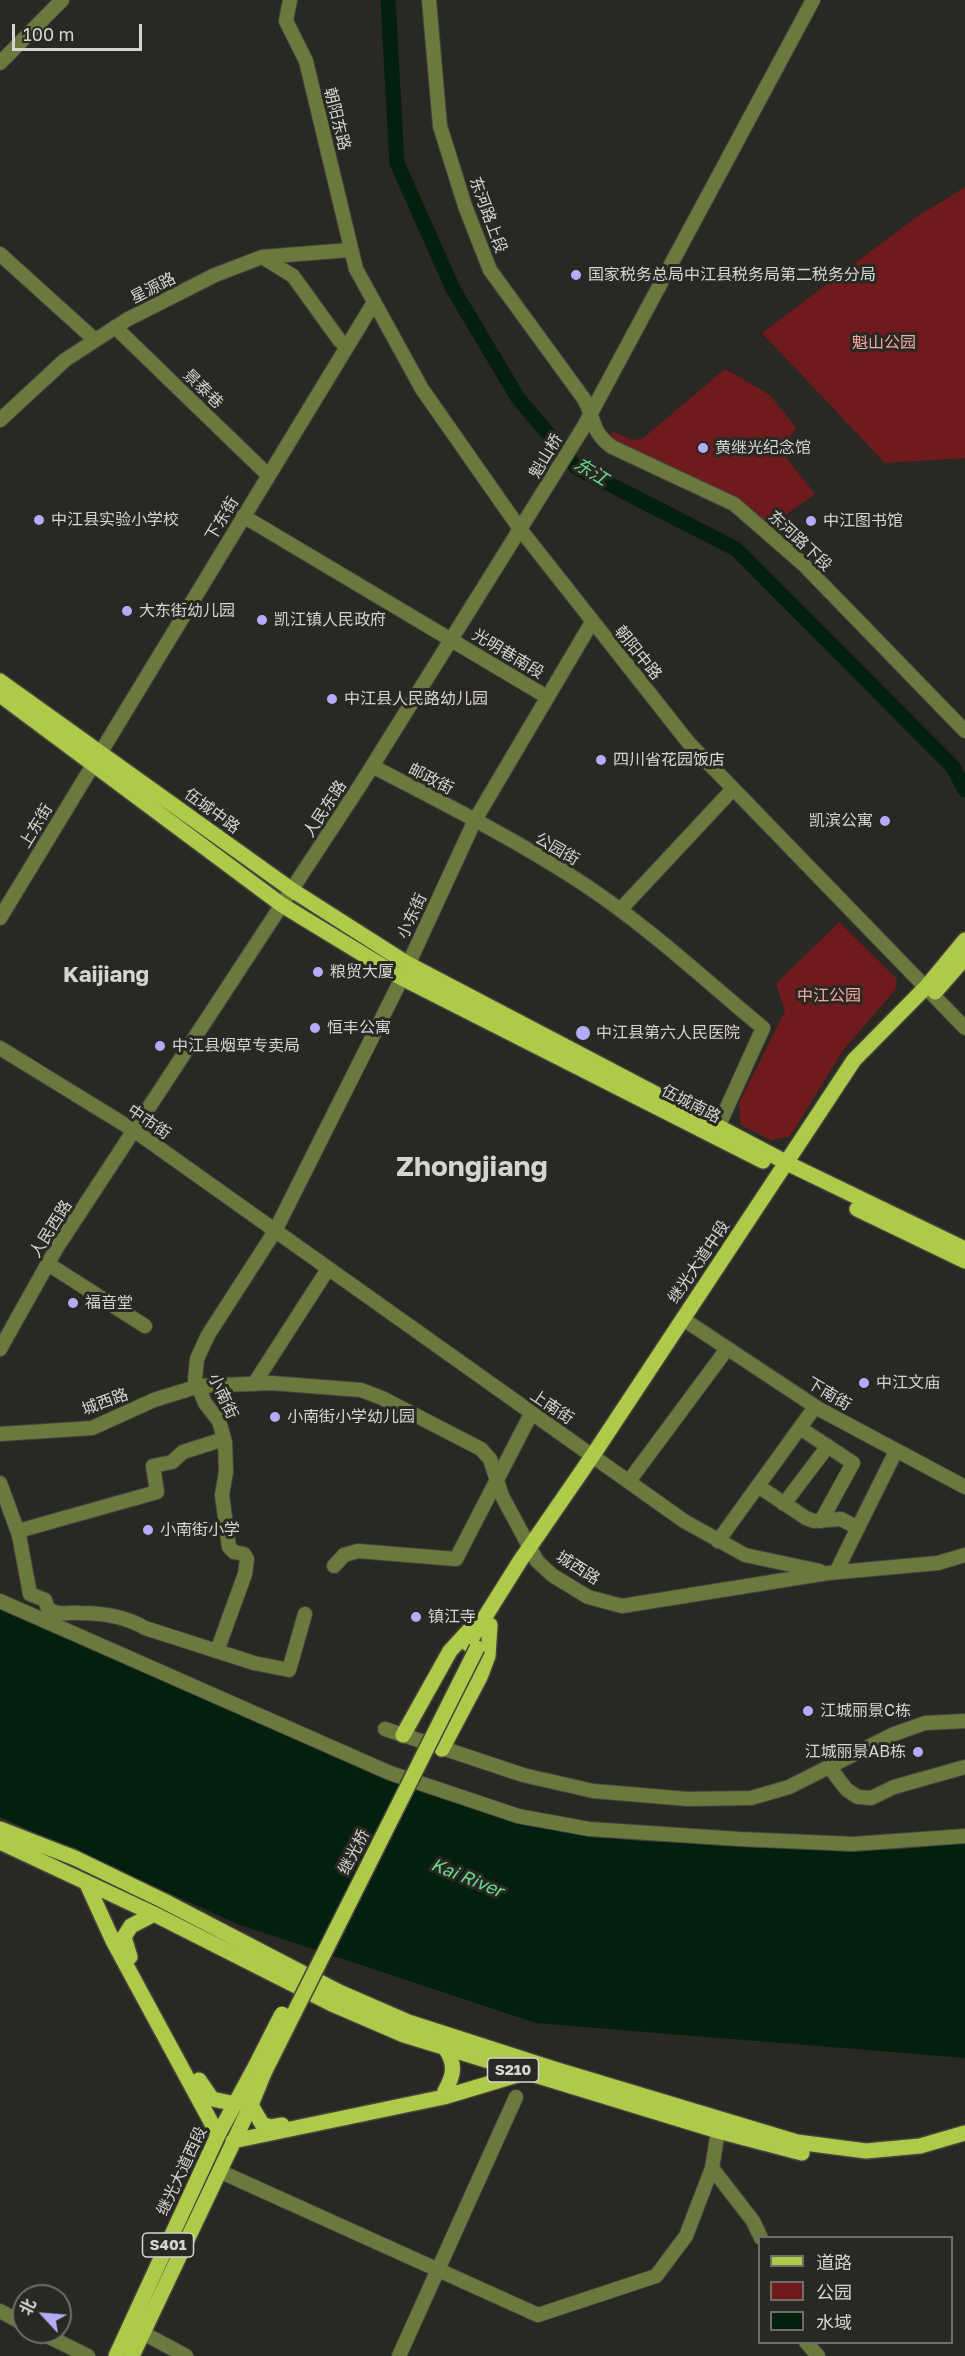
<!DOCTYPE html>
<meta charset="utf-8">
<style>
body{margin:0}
#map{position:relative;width:965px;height:2356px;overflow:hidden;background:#2a2823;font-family:"Golos Text","Noto Sans SC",sans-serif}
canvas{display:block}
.legend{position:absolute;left:758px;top:2236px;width:195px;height:108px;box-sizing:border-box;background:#2a2823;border:2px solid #6e6d69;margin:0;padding:8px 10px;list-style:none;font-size:18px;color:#d5d4d1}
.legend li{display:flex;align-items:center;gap:12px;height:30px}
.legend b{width:30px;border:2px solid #6e6d69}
.north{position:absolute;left:12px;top:2284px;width:60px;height:60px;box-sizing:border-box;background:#2a2823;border:2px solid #6e6d69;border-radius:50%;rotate:296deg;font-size:16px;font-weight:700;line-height:24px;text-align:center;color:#d5d4d1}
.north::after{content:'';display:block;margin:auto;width:21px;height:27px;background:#b3adf9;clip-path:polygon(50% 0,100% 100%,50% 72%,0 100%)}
.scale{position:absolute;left:12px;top:24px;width:130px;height:27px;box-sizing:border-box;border:3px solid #d5d4d1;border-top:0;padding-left:8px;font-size:18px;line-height:21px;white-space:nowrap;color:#d5d4d1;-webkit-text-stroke:4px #2a2823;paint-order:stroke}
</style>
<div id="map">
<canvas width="965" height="2356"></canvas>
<ul class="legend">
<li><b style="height:8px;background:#aeca49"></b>道路</li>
<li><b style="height:16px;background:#6f1b1d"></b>公园</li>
<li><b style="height:16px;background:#031f0d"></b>水域</li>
</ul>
<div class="north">北</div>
<div class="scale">100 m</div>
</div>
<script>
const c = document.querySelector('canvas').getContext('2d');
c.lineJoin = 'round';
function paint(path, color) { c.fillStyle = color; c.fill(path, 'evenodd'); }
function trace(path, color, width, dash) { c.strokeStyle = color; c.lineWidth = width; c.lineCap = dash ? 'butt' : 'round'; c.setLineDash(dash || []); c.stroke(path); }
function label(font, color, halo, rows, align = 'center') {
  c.font = font + ' "Golos Text","Noto Sans SC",sans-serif'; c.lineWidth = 6; c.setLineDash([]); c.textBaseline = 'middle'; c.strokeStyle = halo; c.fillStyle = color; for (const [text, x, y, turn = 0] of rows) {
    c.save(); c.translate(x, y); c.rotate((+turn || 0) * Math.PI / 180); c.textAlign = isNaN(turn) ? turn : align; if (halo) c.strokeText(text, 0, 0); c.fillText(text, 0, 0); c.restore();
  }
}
paint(new Path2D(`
 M 965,187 L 965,458 L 885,463 L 762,333 L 915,218 Z
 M 725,369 L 770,395 L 796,428 L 781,451 L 815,494 L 769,526 L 750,508 L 606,438 L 614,432 L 632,440 L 642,439 Z
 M 839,922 L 897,979 L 895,990 L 844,1049 L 790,1136 L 771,1140 L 741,1125 L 739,1103 L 785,1011 L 776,984 Z`), '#6f1b1d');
paint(new Path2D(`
 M 0,1610 L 421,1792 L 491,1815 L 548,1829 L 635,1841 L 896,1850 L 965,1843 L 965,2058 L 536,2023 L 240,1925 L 0,1817 Z`), '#031f0d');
trace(new Path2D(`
 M 388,0 L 397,163 L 453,289 L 518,398 L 576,467 L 736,549 L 953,767 L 965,790`), '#031f0d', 15);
const minor = new Path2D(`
 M 290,0 L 286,21 L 306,61 L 356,269 L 422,389 L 520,529 L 688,742 L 965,1028
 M 429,0 L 440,126 L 465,206 L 490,270 L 584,399 C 596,420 590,431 612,447 L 734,504 L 803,564 L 965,731
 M 0,63 L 62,0
 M 0,254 L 95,340
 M 264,258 L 293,276 L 340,341 L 347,346
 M 115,327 L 268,475
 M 0,420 L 65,360 L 128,319 L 215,275 L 262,257 L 349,250
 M 243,516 L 547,697
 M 372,766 C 443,803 515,839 582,883 C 646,925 704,979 763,1028 L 714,1136
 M 620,910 L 733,789
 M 0,918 L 373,304
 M 0,1048 L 135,1131 L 684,1521 L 745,1555 L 820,1571
 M 48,1264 L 145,1326
 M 683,1319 L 819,1409 L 965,1487
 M 0,1349 L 56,1249 L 361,784 L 583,428 L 813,0
 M 254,1384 L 328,1269
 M 800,1428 L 853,1463 L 821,1521
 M 0,1434 L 92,1428 L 154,1400 L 199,1386 L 271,1383 L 361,1390 L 382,1398 L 481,1449 L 490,1459 L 502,1496 L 537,1561 L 552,1575 L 588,1597 L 622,1606 L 828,1573 L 938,1563 L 965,1555
 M 629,1481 L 727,1349
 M 0,1483 L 19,1535 L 30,1594 L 45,1600 L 48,1609 C 60,1616 67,1612 80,1613 C 103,1613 125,1616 145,1628 L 254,1663 L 289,1670 L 305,1614
 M 758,1486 L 806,1518 L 814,1521 L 841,1519 L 858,1528
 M 784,1504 L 828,1446
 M 18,1531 L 157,1492 L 153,1466 L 172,1462 L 183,1452 L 224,1439
 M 718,1541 L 815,1407
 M 334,1566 L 344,1555 L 358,1551 L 456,1559 L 531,1414
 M 836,1572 L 896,1451
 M 0,1601 L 390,1773 L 518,1816 L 589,1829 L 739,1839 L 853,1844 L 965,1836
 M 217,1651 L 245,1574 L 247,1559 L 244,1554 L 234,1552 L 229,1547 L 222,1495 L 226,1472 L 225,1442 L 219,1421 L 205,1403 L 195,1379 L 197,1359 L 208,1335 L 275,1231 L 402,978 L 475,820 L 592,622
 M 385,1729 L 523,1775 L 593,1791 L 688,1799 L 751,1798 L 789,1787 L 894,1734 L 925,1723 L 965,1721
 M 829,1767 L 847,1790 L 858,1797 L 871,1798 L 894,1787 L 965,1767
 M 712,2168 L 753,2221 L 761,2238
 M 219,2171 L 538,2315 L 656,2276 L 686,2236 L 712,2168 L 718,2131
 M 0,2311 L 24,2324
 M 39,2332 L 88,2356
 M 137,2339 L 143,2333 L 186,2356
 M 806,2342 L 818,2356
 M 399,2356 L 516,2097`);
const major = new Path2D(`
 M 0,681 L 292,890 L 408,964 L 795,1167 L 965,1249
 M 0,695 L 282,905 L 402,978 L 763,1161
 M 935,992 L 965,958
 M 857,1209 L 965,1261
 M 468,1644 L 520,1561 L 593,1455 L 854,1060 L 927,986 L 965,940
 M 403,1735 L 450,1651 L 472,1627
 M 442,1749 L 480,1677 L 488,1656 L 490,1625
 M 0,1829 L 75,1858 L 164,1901 L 339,1992 L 408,2022 L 554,2069 L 797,2142 L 866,2151 L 920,2146 L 965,2133
 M 0,1842 L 154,1914 L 332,2004 L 404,2035 L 718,2131 L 802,2153
 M 86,1882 L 113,1941 L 218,2135
 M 130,1957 L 124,1937 L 131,1926 L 154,1914
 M 199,2080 L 212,2099 L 236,2104
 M 445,2091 C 454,2075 456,2064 445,2048
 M 251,2105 L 262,2124 L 271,2127 L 282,2125
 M 233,2141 L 444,2097 L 524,2073
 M 116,2356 L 218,2135 L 255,2067
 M 132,2356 L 251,2105 L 264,2073`);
trace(minor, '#45443f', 16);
trace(major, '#45443f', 18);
trace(minor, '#6b793f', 14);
trace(major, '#aeca49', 15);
const majorBridge = new Path2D(`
 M 255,2067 L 282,2014
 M 264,2073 L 477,1648`);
trace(majorBridge, '#45443f', 18, []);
trace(majorBridge, '#aeca49', 15);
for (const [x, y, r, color] of [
 [576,275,6,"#b3adf9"],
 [703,448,6,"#b3adf9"],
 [39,520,6,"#b3adf9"],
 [811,521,6,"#b3adf9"],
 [127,611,6,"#b3adf9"],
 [262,620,6,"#b3adf9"],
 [332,699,6,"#b3adf9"],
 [601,760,6,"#b3adf9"],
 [885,821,6,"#b3adf9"],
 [318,972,6,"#b3adf9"],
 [315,1028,6,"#b3adf9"],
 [583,1033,8,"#b3adf9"],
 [160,1046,6,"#b3adf9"],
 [73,1303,6,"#b3adf9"],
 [864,1383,6,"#b3adf9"],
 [275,1417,6,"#b3adf9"],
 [148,1530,6,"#b3adf9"],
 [416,1617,6,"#b3adf9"],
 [808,1711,6,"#b3adf9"],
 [918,1752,6,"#b3adf9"]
]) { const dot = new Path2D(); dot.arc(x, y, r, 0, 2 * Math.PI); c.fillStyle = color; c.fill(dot); trace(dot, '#2a2823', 2); }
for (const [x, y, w] of [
 [513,2070,51],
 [168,2245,51]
]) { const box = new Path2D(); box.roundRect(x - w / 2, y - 12, w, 24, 4.5); c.fillStyle = '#2a2823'; c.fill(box); trace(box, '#d5d4d1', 1.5); }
label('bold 15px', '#d5d4d1', null, [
 ["S210",513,2070],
 ["S401",168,2245]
]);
label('16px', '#d5d4d1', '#2a2823', [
 ["朝阳东路",337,119,76],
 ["东河路上段",488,215,70],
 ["星源路",153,288,-27],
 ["景泰巷",203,389,44],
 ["魁山桥",546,456,-59],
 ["下东街",222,519,-59],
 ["东河路下段",800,541,43],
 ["朝阳中路",638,653,51],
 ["光明巷南段",508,654,31],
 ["邮政街",431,779,27],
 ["人民东路",325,809,-57],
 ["伍城中路",212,811,36],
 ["上东街",36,826,-59],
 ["公园街",557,849,30],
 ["小东街",412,916,-65],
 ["伍城南路",691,1104,27],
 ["中市街",149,1122,34],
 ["人民西路",51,1229,-58],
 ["继光大道中段",699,1262,-56],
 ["下南街",829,1394,31],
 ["小南街",223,1396,65],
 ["城西路",105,1402,-20],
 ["上南街",552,1407,34],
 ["城西路",578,1568,32],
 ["继光桥",354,1852,-63],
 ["继光大道西段",182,2171,-65]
]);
label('16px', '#d5d4d1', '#2a2823', [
 ["国家税务总局中江县税务局第二税务分局",588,275],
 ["黄继光纪念馆",715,448],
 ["中江县实验小学校",51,520],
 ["中江图书馆",823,521],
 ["大东街幼儿园",139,611],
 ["凯江镇人民政府",274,620],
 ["中江县人民路幼儿园",344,699],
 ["四川省花园饭店",613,760],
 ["凯滨公寓",873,821,"right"],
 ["粮贸大厦",330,972],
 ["恒丰公寓",327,1028],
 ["中江县第六人民医院",596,1033],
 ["中江县烟草专卖局",172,1046],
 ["福音堂",85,1303],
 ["中江文庙",876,1383],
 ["小南街小学幼儿园",287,1417],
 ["小南街小学",160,1530],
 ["镇江寺",428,1617],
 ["江城丽景C栋",820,1711],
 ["江城丽景AB栋",906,1752,"right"]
], 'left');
label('16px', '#f5a8a2', '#2a2823', [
 ["魁山公园",884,343],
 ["中江公园",829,996]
]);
label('italic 18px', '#66dc8e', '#2a2823', [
 ["东江",591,472,32],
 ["Kai River",467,1878,22]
]);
label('bold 22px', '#d5d4d1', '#2a2823', [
 ["Kaijiang",106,975]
]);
label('bold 28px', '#d5d4d1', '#2a2823', [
 ["Zhongjiang",472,1167]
]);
</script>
